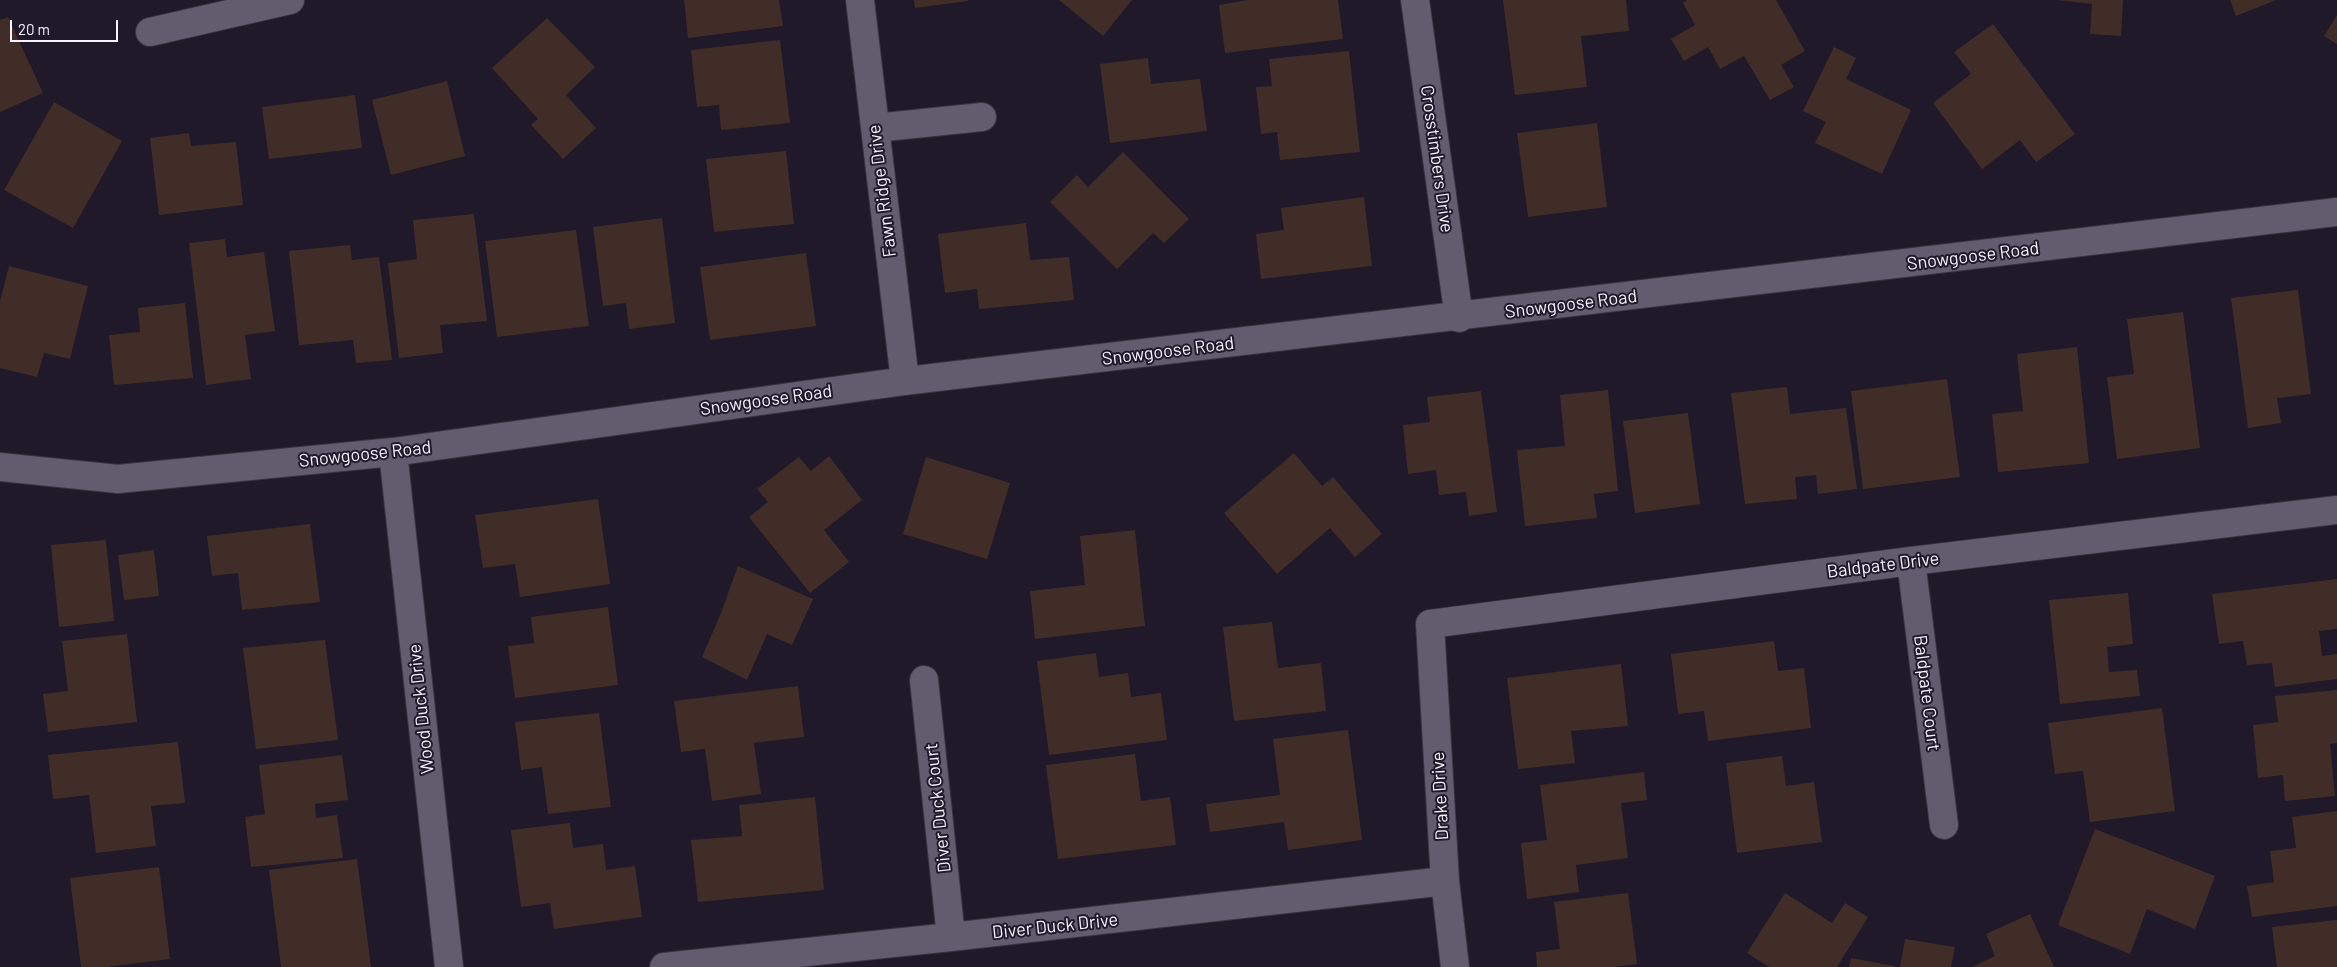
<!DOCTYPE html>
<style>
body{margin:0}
#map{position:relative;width:2337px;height:967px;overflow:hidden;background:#1f192a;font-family:Barlow,sans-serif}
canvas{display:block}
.scale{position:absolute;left:10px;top:20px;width:108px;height:22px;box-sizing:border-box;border:2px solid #f6f2fe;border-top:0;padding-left:6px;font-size:15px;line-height:18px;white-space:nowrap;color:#f6f2fe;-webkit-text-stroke:4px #1f192a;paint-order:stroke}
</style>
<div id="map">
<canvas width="2337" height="967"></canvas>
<div class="scale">20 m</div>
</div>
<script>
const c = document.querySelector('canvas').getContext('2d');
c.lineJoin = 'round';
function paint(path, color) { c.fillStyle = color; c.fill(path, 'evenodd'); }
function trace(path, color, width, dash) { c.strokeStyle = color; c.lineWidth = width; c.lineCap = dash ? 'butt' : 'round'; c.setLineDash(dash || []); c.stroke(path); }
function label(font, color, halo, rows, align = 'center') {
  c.font = font + ' Barlow,sans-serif'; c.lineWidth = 4; c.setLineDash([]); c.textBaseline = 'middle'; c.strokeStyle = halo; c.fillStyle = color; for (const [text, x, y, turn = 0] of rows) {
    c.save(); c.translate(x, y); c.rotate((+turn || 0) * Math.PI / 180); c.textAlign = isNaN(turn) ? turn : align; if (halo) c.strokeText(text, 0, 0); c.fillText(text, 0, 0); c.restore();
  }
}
paint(new Path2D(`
 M 684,0 L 779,0 L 783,26 L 688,38 Z
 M 914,0 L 968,0 L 968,1 L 915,8 Z
 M 1059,0 L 1132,0 L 1103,36 Z
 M 1248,0 L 1338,0 L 1343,39 L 1225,53 L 1219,5 Z
 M 1503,0 L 1626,0 L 1629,31 L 1581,36 L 1587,87 L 1515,95 Z
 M 1687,0 L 1776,0 L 1805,51 L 1781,65 L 1794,87 L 1770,100 L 1744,56 L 1720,69 L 1708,47 L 1684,61 L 1671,39 L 1695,25 L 1683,3 Z
 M 2057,0 L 2123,0 L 2121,36 L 2090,34 L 2092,4 Z
 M 2230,0 L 2276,0 L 2236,16 Z
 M 2337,15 L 2337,44 L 2324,36 Z
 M 8,17 L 43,93 L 0,112 L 0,20 Z
 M 547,18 L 595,67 L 566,95 L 596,128 L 563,159 L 531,125 L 538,119 L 492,68 Z
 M 1993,24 L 2075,134 L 2036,162 L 2020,140 L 1982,169 L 1933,103 L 1971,74 L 1954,52 Z
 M 780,40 L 790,123 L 721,130 L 719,105 L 697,107 L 691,50 Z
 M 1834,47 L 1856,58 L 1846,79 L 1911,110 L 1882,174 L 1815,143 L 1826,122 L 1803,111 Z
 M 1349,51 L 1360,152 L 1280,160 L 1277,132 L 1261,134 L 1256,87 L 1272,86 L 1269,59 Z
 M 1148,58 L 1151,84 L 1200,79 L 1207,131 L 1110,143 L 1100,64 Z
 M 447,81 L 465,156 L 391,175 L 372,100 Z
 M 355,95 L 362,148 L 269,159 L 262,107 Z
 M 54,102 L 122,141 L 73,228 L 4,190 Z
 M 1597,123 L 1607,207 L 1528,217 L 1517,133 Z
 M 189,133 L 191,146 L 236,142 L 243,205 L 159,215 L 150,138 Z
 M 786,151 L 794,224 L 714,232 L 706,159 Z
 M 1123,152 L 1189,219 L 1164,243 L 1153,233 L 1117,269 L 1050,202 L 1077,175 L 1088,187 Z
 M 1364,197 L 1372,266 L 1261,279 L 1256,234 L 1284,230 L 1281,208 Z
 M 474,214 L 487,321 L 440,325 L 443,353 L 399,358 L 388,263 L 417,259 L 413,220 Z
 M 662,218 L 675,323 L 629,329 L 626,303 L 603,306 L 593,227 Z
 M 1026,223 L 1030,260 L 1069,257 L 1074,300 L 979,309 L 977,289 L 945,293 L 938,234 Z
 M 576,230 L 589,326 L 497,337 L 485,241 Z
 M 225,239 L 227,257 L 264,252 L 275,331 L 245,335 L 251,379 L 206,385 L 189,243 Z
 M 350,245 L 352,260 L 379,257 L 392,360 L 356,363 L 353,340 L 299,345 L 289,251 Z
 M 806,253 L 816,326 L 710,340 L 700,267 Z
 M 9,266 L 88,286 L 70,359 L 44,353 L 37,377 L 0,368 L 0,301 Z
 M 2298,290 L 2311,394 L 2277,398 L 2281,423 L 2248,428 L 2231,298 Z
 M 185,303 L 193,378 L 114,385 L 109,335 L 140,332 L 138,308 Z
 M 2183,312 L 2200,448 L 2117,459 L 2107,377 L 2134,374 L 2127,319 Z
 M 2077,347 L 2089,463 L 1998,472 L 1992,414 L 2023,411 L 2017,354 Z
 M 1947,379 L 1960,477 L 1863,489 L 1851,391 Z
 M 1787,387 L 1790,414 L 1846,408 L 1857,489 L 1818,494 L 1816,475 L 1795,477 L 1797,499 L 1745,504 L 1731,393 Z
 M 1608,390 L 1618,491 L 1594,494 L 1597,518 L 1525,526 L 1517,450 L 1565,446 L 1560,395 Z
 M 1481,391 L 1497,512 L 1469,516 L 1466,492 L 1439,495 L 1436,470 L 1408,474 L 1403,425 L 1430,422 L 1427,397 Z
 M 1688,413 L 1700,504 L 1635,513 L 1623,421 Z
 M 1294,453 L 1322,486 L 1333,477 L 1382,534 L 1355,557 L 1330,528 L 1277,574 L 1224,513 Z
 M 829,456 L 862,500 L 824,530 L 849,562 L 810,593 L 749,517 L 768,502 L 757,489 L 799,457 L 811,471 Z
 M 926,457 L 1010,483 L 987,559 L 903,534 Z
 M 598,499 L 610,584 L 520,597 L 515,564 L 483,568 L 475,515 Z
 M 310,524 L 320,602 L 242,610 L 238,573 L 212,576 L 207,536 Z
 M 1135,530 L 1145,626 L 1035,639 L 1030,591 L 1085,585 L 1080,536 Z
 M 106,540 L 114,621 L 59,627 L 51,545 Z
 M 154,550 L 159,596 L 124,600 L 118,555 Z
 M 738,566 L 813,599 L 792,645 L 767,634 L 747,680 L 702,657 L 721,613 Z
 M 2337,579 L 2337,629 L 2319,631 L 2322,656 L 2337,654 L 2337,679 L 2275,687 L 2272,663 L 2247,665 L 2243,641 L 2219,644 L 2212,594 Z
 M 2128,593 L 2133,644 L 2107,647 L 2109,672 L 2137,670 L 2140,696 L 2060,704 L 2049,600 Z
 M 608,607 L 618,685 L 515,698 L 508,646 L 534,643 L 531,617 Z
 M 1272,622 L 1278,668 L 1321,663 L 1326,711 L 1234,721 L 1223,627 Z
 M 127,634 L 137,722 L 48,732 L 43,694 L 68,691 L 62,641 Z
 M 325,640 L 338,740 L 256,749 L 243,648 Z
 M 1774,641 L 1778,671 L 1804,668 L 1811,728 L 1708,741 L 1704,711 L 1678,714 L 1671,654 Z
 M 1096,653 L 1099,677 L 1128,673 L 1131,697 L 1161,693 L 1167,740 L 1049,755 L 1037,661 Z
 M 1621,664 L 1628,726 L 1571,731 L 1575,763 L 1518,769 L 1507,678 Z
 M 798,686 L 804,737 L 754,743 L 761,794 L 712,801 L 705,749 L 681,752 L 674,701 Z
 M 2337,690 L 2337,743 L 2330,744 L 2335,796 L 2285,801 L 2283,775 L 2258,778 L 2253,725 L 2278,722 L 2275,696 Z
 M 2162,708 L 2175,811 L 2090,822 L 2083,771 L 2055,774 L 2048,723 Z
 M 599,713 L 611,807 L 548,814 L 542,767 L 521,770 L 515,722 Z
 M 1348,730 L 1362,840 L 1288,850 L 1284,822 L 1210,832 L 1206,804 L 1280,795 L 1273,739 Z
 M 178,742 L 185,803 L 151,806 L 156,846 L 96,853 L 89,795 L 53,799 L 48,755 Z
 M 1135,754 L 1141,801 L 1170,797 L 1176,845 L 1058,859 L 1046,765 Z
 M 342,755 L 348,800 L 315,804 L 316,818 L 337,815 L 343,858 L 251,867 L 245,817 L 265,814 L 259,765 Z
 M 1782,756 L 1786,786 L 1814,782 L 1822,842 L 1737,853 L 1726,763 Z
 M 1644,772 L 1647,800 L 1621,803 L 1628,858 L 1576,865 L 1579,892 L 1527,899 L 1521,843 L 1547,840 L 1540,785 Z
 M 815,797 L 824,890 L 698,902 L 691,840 L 742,836 L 739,805 Z
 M 2337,811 L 2337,906 L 2252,917 L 2247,886 L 2274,882 L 2270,851 L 2296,848 L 2292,817 Z
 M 570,823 L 573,848 L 603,844 L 606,870 L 635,866 L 642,917 L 554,929 L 550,903 L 521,907 L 511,830 Z
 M 2095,829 L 2215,876 L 2195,929 L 2147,909 L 2130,954 L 2058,925 Z
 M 357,859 L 371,967 L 281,967 L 269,870 Z
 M 159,867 L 170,959 L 107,967 L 81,967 L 70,878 Z
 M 1628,893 L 1637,964 L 1615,967 L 1537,967 L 1536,952 L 1560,949 L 1554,902 Z
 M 1785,893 L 1832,923 L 1845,903 L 1868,917 L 1837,967 L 1769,967 L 1747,953 Z
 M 2030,914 L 2054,967 L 1972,967 L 1995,956 L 1986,934 Z
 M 2337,920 L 2337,967 L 2277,967 L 2272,927 Z
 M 1905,939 L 1955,947 L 1951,967 L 1900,967 Z
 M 1851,958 L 1894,966 L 1894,967 L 1849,967 Z`), '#412d28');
const minor = new Path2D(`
 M 860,0 L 905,381
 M 1415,0 L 1459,318
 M 150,32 L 290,0
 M 875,128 L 982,117
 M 393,452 L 449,967
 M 0,467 L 118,479 L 393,452 L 905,381 L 2337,212
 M 1911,561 L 1944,825
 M 924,680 L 951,937
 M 664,967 L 951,937 L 1445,881
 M 1455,967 L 1445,881 L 1430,624 L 1911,561 L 2337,510`);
trace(minor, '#383441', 30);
trace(minor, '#635c6f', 28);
label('18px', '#f6f2fe', '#1f192a', [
 ["Crosstimbers Drive",1437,159,82],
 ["Fawn Ridge Drive",882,191,-97],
 ["Snowgoose Road",1973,256,-7],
 ["Snowgoose Road",1571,304,-7],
 ["Snowgoose Road",1168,351,-7],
 ["Snowgoose Road",766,400,-8],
 ["Snowgoose Road",365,454,-6],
 ["Baldpate Drive",1883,565,-7],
 ["Baldpate Court",1927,693,83],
 ["Wood Duck Drive",421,709,-96],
 ["Drake Drive",1440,796,-93],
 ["Diver Duck Court",938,808,-96],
 ["Diver Duck Drive",1055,926,-6]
]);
</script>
